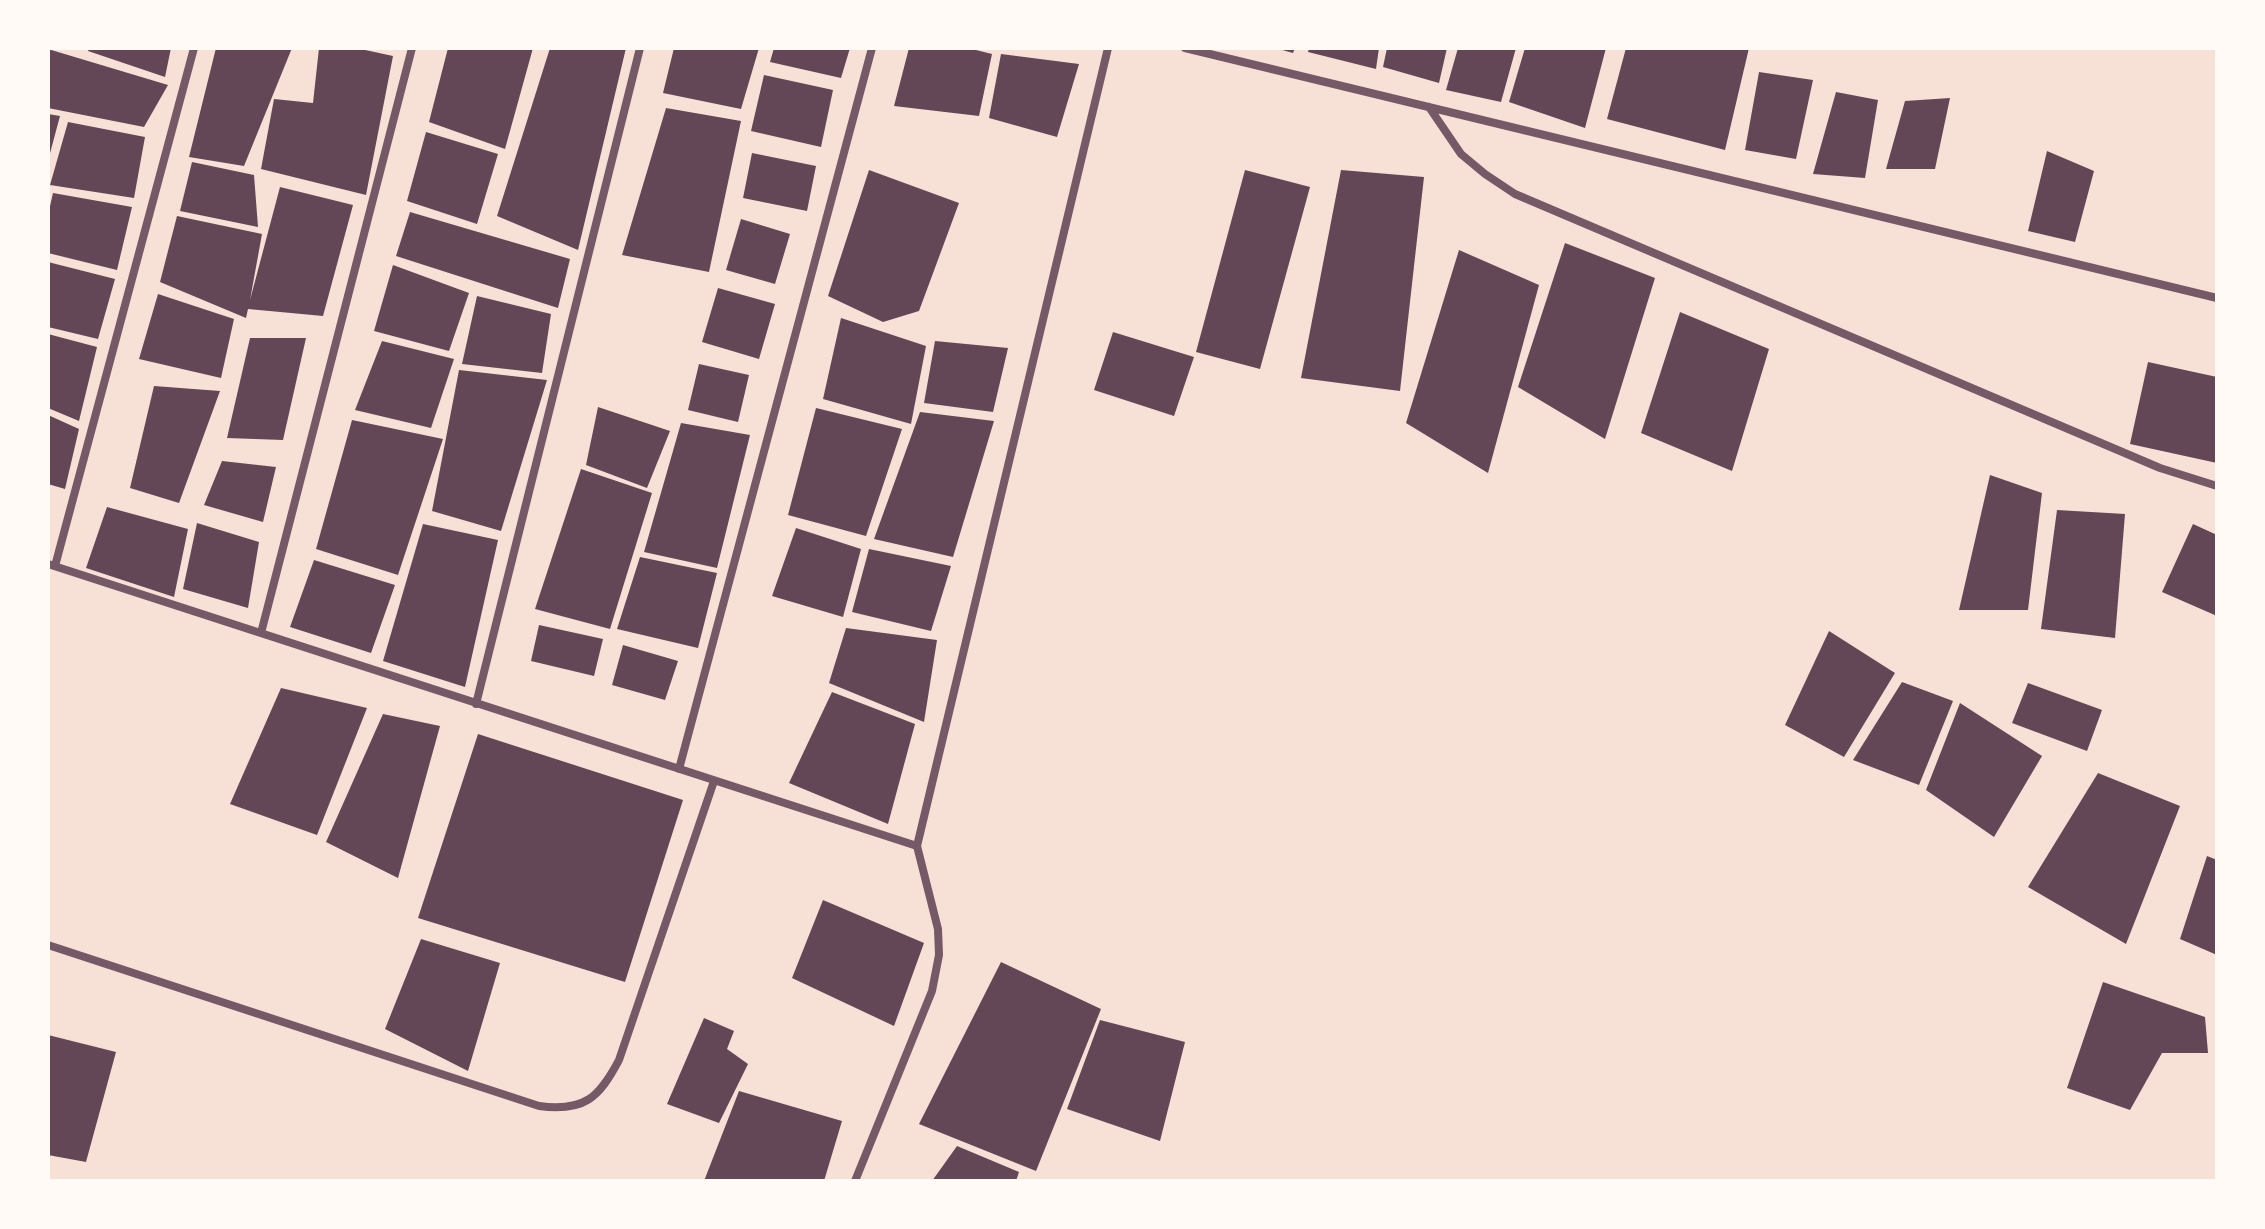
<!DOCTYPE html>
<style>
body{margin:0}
#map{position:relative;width:2265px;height:1229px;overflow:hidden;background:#f7e1d7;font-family:"Exo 2",sans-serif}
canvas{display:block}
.frame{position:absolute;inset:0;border:50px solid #fffaf5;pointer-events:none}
</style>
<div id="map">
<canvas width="2265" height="1229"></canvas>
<div class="frame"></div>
</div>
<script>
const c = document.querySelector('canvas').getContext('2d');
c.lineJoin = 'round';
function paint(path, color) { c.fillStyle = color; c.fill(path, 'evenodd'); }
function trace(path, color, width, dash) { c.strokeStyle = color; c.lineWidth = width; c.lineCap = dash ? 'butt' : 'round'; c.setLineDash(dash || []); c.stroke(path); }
paint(new Path2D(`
 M 89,48 L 171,48 L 165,77 L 88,51 Z
 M 216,48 L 292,48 L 244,166 L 189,157 Z
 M 319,48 L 356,48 L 393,56 L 366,195 L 261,169 L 274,99 L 313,103 Z
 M 448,48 L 533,48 L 505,149 L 429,122 Z
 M 550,48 L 626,48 L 578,250 L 497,216 Z
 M 674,48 L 759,48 L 741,109 L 663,93 Z
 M 774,48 L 850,48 L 841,78 L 770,62 Z
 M 909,48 L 968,48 L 992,54 L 979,116 L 894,106 Z
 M 1275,48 L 1295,48 L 1293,53 Z
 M 1309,48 L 1379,48 L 1376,69 L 1308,52 Z
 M 1387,48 L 1447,48 L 1439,83 L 1383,67 Z
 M 1458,48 L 1516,48 L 1501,102 L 1446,90 Z
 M 1525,48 L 1606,48 L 1585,128 L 1509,102 Z
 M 1626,48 L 1749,48 L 1725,150 L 1607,119 Z
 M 48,49 L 168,85 L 144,127 L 48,108 Z
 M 1001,54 L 1079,64 L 1057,137 L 989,118 Z
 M 1759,72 L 1813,80 L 1796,159 L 1745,150 Z
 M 764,75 L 833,90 L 821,147 L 751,131 Z
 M 1836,92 L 1878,100 L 1865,178 L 1813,174 Z
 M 1950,98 L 1935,169 L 1886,169 L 1905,101 Z
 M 666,108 L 741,121 L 709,272 L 622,255 Z
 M 48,114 L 60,116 L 49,157 L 48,156 Z
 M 68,122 L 145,137 L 134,198 L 50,185 Z
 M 426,132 L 498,154 L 477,224 L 407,201 Z
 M 2047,151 L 2094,171 L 2075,242 L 2028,231 Z
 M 752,153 L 816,166 L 807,211 L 743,198 Z
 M 192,162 L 254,175 L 258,227 L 180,211 Z
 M 869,170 L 959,203 L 919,311 L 883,322 L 828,296 Z
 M 1245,170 L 1310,187 L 1260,369 L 1196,352 Z
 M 1341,170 L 1424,177 L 1400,391 L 1301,378 Z
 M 280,187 L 353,205 L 323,316 L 248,309 L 246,318 L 160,282 L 177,216 L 262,234 L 250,300 Z
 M 53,193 L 132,207 L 117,270 L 48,253 L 48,215 Z
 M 410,212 L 570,259 L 558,308 L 396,256 Z
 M 741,219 L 790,234 L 775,284 L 726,270 Z
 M 1565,243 L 1655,278 L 1605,439 L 1518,387 Z
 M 1459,250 L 1539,285 L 1488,473 L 1406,423 Z
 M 48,262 L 115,279 L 98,339 L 48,327 Z
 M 393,265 L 469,293 L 449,351 L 374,331 Z
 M 718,288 L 775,304 L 759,359 L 702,342 Z
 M 158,294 L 234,319 L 221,378 L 139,359 Z
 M 477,296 L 551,314 L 542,373 L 462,364 Z
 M 1680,312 L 1769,349 L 1732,471 L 1641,433 Z
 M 841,318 L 926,346 L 911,424 L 823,399 Z
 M 1113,332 L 1194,357 L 1174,416 L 1094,390 Z
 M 48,334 L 97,347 L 79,421 L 48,408 Z
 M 250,338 L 306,338 L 283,440 L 227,438 Z
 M 382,341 L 454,359 L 431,428 L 355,410 Z
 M 935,341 L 1008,348 L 993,412 L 924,403 Z
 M 2148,362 L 2217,377 L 2217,463 L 2130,444 Z
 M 699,364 L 749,375 L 738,422 L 688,410 Z
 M 459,370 L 547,380 L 501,531 L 432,511 Z
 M 154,386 L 220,391 L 179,503 L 130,488 Z
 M 598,407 L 670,431 L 647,488 L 586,465 Z
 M 816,408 L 902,429 L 866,536 L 788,515 Z
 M 920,412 L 994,421 L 953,557 L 874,539 Z
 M 48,415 L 79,429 L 65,489 L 48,484 Z
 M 352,420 L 443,439 L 398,575 L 316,549 Z
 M 681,423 L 750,435 L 717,568 L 644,552 Z
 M 222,461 L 276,467 L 263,522 L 204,505 Z
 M 581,469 L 652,493 L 610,629 L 535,609 Z
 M 1990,475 L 2042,493 L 2028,610 L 1959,610 Z
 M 107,507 L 188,529 L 174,597 L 86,568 Z
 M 2057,510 L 2125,514 L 2115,638 L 2041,629 Z
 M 197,523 L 259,542 L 248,608 L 183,589 Z
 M 423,524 L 498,540 L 465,687 L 383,661 Z
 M 2193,524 L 2217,535 L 2217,616 L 2162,592 Z
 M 796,528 L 861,549 L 843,617 L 772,596 Z
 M 869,549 L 951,566 L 931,631 L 852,612 Z
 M 640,557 L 717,573 L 698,648 L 617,629 Z
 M 314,560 L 395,585 L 371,653 L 290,627 Z
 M 539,625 L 603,639 L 594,676 L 531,661 Z
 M 846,628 L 937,640 L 924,722 L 829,683 Z
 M 1829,631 L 1895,673 L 1844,757 L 1785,725 Z
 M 623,645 L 678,661 L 665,700 L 612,685 Z
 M 1902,682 L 1953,701 L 1919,785 L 1853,760 Z
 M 2028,683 L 2102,710 L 2087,751 L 2012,723 Z
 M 281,688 L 367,708 L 317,835 L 230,804 Z
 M 832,692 L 915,724 L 888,824 L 789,783 Z
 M 1960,703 L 2042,756 L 1994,837 L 1926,790 Z
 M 383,714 L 440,726 L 398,878 L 326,842 Z
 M 478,734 L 683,800 L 625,982 L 418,918 Z
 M 2098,773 L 2180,806 L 2126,944 L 2028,887 Z
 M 2207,856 L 2217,860 L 2217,955 L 2180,939 Z
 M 823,900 L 924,943 L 894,1026 L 792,978 Z
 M 421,939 L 500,963 L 468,1071 L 385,1029 Z
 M 1001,962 L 1101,1009 L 1036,1171 L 919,1124 Z
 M 2103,982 L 2205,1017 L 2208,1053 L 2162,1053 L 2130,1110 L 2067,1088 Z
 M 704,1018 L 734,1031 L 727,1049 L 748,1064 L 719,1123 L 667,1104 Z
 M 1100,1020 L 1185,1042 L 1160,1141 L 1067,1109 Z
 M 48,1035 L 116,1052 L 86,1162 L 48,1155 Z
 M 739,1091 L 842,1121 L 824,1181 L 704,1181 Z
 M 957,1146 L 1019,1172 L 1016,1181 L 932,1181 Z`), '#644757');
trace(new Path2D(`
 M 1185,48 L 2217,298
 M 1429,107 L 1461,154 L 1485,174 L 1515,194 L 2160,468 L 2217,486
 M 48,564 L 917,846 L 1108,48
 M 55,566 L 194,48
 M 261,633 L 412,48
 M 476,704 L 640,48
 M 679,769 L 872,48
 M 48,945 L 539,1106 C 584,1112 599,1098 619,1060 L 714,781
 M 855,1181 L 932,991 L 939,955 L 938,929 L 917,846`), '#755966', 8);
</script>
